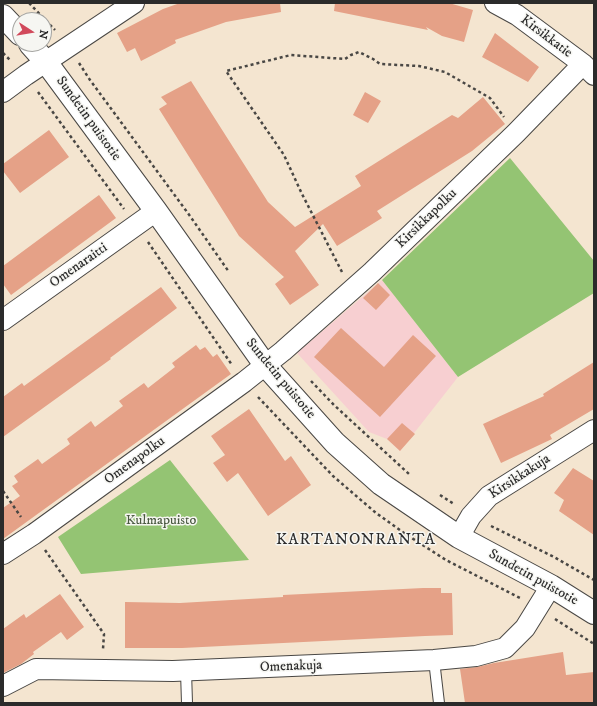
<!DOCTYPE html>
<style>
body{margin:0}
#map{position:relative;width:597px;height:706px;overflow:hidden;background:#f4e5d0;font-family:"IM FELL DW Pica",serif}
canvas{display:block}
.frame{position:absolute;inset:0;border:4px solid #2b2b2b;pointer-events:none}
.north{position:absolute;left:12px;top:12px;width:40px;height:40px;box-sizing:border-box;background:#f6f6f2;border:1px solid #a5a5a2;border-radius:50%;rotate:102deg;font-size:11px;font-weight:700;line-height:16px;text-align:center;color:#2b2b2b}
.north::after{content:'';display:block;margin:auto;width:14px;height:18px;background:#d1495b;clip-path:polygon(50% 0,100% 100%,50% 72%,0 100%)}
</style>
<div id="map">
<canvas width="597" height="706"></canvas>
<div class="frame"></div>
<div class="north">N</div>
</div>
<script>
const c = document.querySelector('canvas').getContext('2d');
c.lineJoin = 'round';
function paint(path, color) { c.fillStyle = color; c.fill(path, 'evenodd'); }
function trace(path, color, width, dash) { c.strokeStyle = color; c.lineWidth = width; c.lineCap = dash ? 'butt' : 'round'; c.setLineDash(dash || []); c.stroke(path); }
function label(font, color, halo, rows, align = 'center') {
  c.font = font + ' "IM FELL DW Pica",serif'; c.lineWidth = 3; c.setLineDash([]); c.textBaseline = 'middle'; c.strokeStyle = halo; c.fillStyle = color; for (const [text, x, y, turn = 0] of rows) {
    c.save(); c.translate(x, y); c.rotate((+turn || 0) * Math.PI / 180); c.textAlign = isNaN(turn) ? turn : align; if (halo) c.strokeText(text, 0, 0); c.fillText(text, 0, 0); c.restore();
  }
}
paint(new Path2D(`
 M 382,280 L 458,377 L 400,451 L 387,439 L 369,432 L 297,353 Z`), '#f7cfd1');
paint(new Path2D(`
 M 510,158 L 594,261 L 594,293 L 458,377 L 382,280 Z
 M 170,460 L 249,560 L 81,574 L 58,537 Z`), '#94c473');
paint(new Path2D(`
 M 180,3 L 280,3 L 281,12 L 226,22 L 175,40 L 176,43 L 141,61 L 135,48 L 127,52 L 117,33 L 163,9 Z
 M 335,3 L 449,3 L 473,10 L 464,42 L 442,36 L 426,27 L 428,30 L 334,11 Z
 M 495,33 L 539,67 L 528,82 L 482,57 Z
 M 191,81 L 268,202 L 295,227 L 361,186 L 355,176 L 452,115 L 458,118 L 483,97 L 505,124 L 472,151 L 377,211 L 382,218 L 337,246 L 323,224 L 295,251 L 319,285 L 290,305 L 275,284 L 284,277 L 239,236 L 159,109 L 167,104 L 161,97 Z
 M 365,92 L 381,101 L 368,123 L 353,115 Z
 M 49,130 L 69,157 L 20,193 L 3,171 L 3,164 Z
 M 99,195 L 116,218 L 11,295 L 3,284 L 3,266 Z
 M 378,283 L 390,295 L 376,310 L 363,298 Z
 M 161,287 L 177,308 L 110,358 L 111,359 L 3,437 L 3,397 L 22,383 L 24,386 Z
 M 341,328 L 384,367 L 413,335 L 436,356 L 380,417 L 314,357 Z
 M 196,345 L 200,350 L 205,347 L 213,357 L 217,354 L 231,374 L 3,539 L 3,508 L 20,496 L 12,486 L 18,482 L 14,476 L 38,459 L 42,464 L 70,444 L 67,439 L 91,421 L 95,427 L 123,406 L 119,401 L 144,383 L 148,388 L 175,367 L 172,363 Z
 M 594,362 L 594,409 L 550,435 L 552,439 L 501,463 L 483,424 L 544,396 L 543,394 Z
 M 249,409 L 285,461 L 291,456 L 311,485 L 268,516 L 238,473 L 227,482 L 213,463 L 225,455 L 211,436 Z
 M 402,423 L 415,434 L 400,451 L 387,439 Z
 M 573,468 L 594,481 L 594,535 L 559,511 L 564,500 L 554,493 Z
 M 423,588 L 441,588 L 441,593 L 452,593 L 453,635 L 425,636 L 182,648 L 125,648 L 125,602 L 180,603 L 283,597 L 283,595 Z
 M 60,594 L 84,627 L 67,640 L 61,632 L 33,652 L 34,654 L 21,664 L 3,673 L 3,629 L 24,614 L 26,618 Z
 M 563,652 L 566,675 L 594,672 L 594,703 L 465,703 L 460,669 L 477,667 L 494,663 Z`), '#e5a187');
const lane = new Path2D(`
 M 434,660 L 439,703
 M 186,671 L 187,703`);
const street = new Path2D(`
 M 495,3 L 517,15 L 583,64 L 594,75
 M 3,92 L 26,75 L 134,3
 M 3,320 L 156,211
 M 459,537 L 471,516 L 489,496 L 594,430
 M 3,554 L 34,534 L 244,382 L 283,351 L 372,272 L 516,133 L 583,64
 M 3,686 L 36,669 L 173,671 L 434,660 L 476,656 L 505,648 L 525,628 L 551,586`);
const secondary = new Path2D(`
 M 3,16 L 20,34
 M 30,44 L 46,62 L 156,211 L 265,365 L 335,443 L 381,484 L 459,537 L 551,586 L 594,613`);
trace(lane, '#494744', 12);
trace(street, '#494744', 22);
trace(secondary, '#494744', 24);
trace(new Path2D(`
 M 29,3 L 55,30
 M 3,53 L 11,61
 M 79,63 L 90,80 L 190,216 L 229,272
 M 38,92 L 124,209
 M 148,242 L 232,365
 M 342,272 L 302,194 L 284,155 L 226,71 L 291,55 L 345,59 L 351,55 L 359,52 L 373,59 L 380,64 L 419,66 L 445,72 L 490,98 L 504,117
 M 311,381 L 334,405 L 409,474
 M 258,397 L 333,476 L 376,513 L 404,533 L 446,560 L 520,598
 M 3,491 L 21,517
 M 440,495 L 454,504
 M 491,526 L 554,557 L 594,580
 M 45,550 L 104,634 L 103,649
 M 555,619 L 594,644`), '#494744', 2.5, [3, 3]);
trace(lane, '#fff', 10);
trace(street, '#fff', 20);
trace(secondary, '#fff', 22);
label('14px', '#2b2b2b', '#f6f6f2', [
 ["Kirsikkatie",546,37,37],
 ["Sundetin puistotie",88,119,54],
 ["Kirsikkapolku",427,219,-44],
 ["Omenaraitti",79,266,-35],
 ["Sundetin puistotie",280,379,50],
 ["Omenapolku",135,461,-36],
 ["Kirsikkakuja",520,477,-33],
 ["Sundetin puistotie",533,578,29],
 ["Omenakuja",291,667,-2]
]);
label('14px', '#4a5941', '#f6f6f2', [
 ["Kulmapuisto",161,521]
]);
c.letterSpacing = '1px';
label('16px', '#2b2b2b', '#f6f6f2', [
 ["KARTANONRANTA",356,541]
]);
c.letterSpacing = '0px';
</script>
